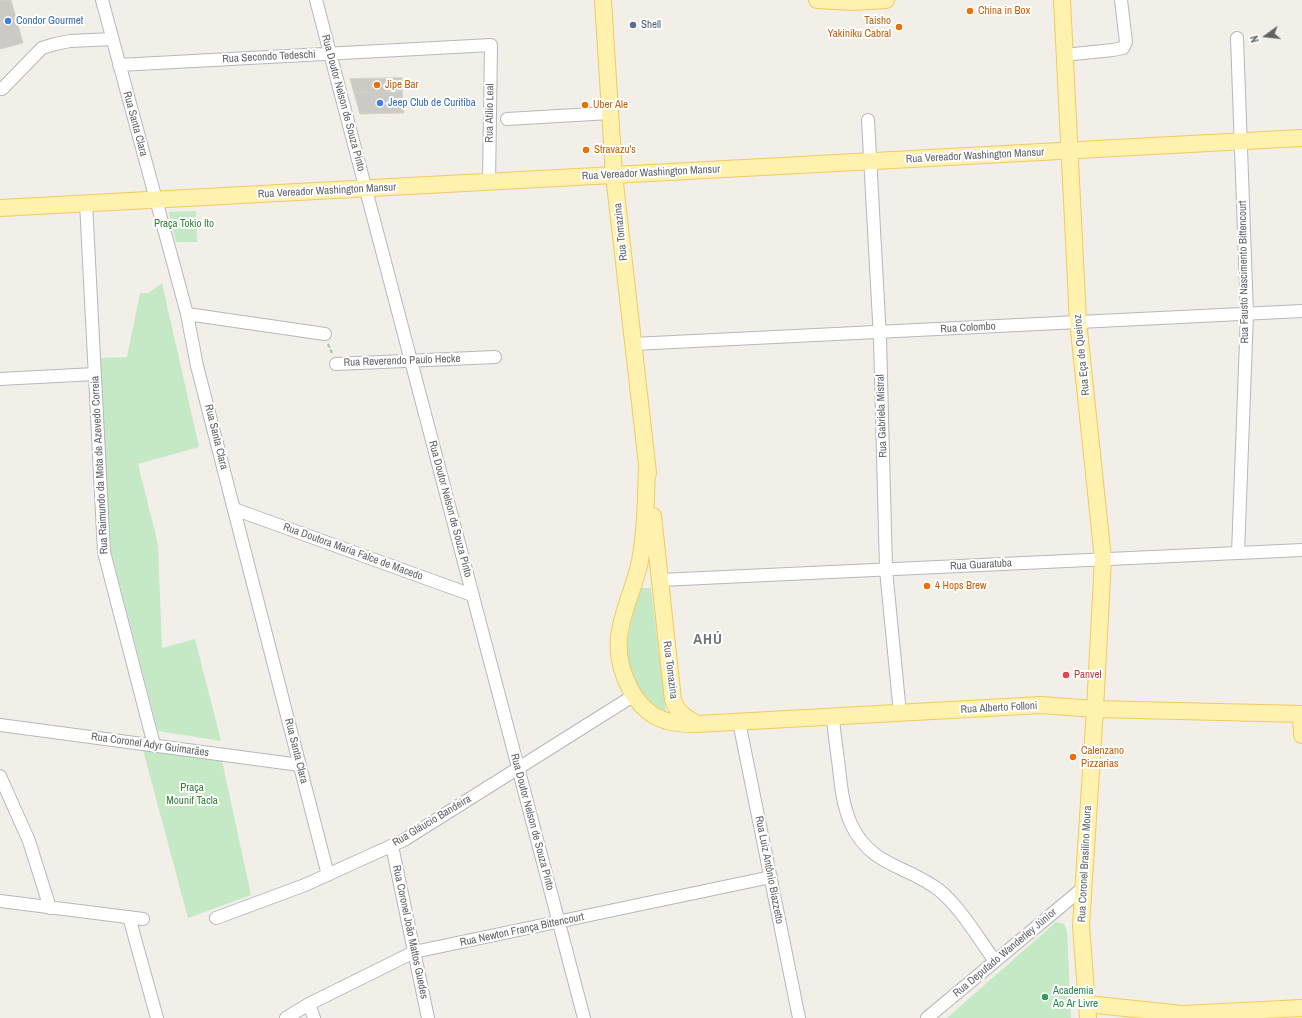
<!DOCTYPE html>
<meta charset="utf-8">
<style>
body{margin:0}
#map{position:relative;width:1302px;height:1018px;overflow:hidden;background:#f1efe8;font-family:"Archivo Narrow",sans-serif}
canvas{display:block}
.north{position:absolute;left:1246px;top:16px;width:40px;height:40px;-webkit-text-stroke:3px #fff;paint-order:stroke;rotate:255deg;font-size:11px;font-weight:700;line-height:16px;text-align:center;color:#5f6368}
.north::after{content:'';display:block;margin:auto;width:14px;height:18px;background:#5f6368;clip-path:polygon(50% 0,100% 100%,50% 72%,0 100%)}
</style>
<div id="map">
<canvas width="1302" height="1018"></canvas>
<div class="north">N</div>
</div>
<script>
const c = document.querySelector('canvas').getContext('2d');
c.lineJoin = 'round';
function paint(path, color) { c.fillStyle = color; c.fill(path, 'evenodd'); }
function trace(path, color, width, dash) { c.strokeStyle = color; c.lineWidth = width; c.lineCap = dash ? 'butt' : 'round'; c.setLineDash(dash || []); c.stroke(path); }
function label(font, color, halo, rows, align = 'center') {
  c.font = font + ' "Archivo Narrow",sans-serif'; c.lineWidth = 4; c.setLineDash([]); c.textBaseline = 'middle'; c.strokeStyle = halo; c.fillStyle = color; for (const [text, x, y, turn = 0] of rows) {
    c.save(); c.translate(x, y); c.rotate((+turn || 0) * Math.PI / 180); c.textAlign = isNaN(turn) ? turn : align; if (halo) c.strokeText(text, 0, 0); c.fillText(text, 0, 0); c.restore();
  }
}
paint(new Path2D(`
 M 196,211 L 197,242 L 176,242 L 169,212 Z
 M 162,283 L 199,447 L 138,464 L 158,544 L 162,648 L 195,639 L 221,741 L 158,731 L 111,551 L 99,358 L 127,357 L 140,293 L 149,293 Z
 M 639,588 L 651,588 L 666,712 L 645,700 L 635,687 L 625,650 Z
 M 143,750 L 222,761 L 251,895 L 188,918 Z
 M 1056,922 L 1064,924 L 1067,931 L 1071,1018 L 947,1018 Z`), '#c5e8c5');
const building = new Path2D(`
 M 0,0 L 11,0 L 23,43 L 0,49 Z
 M 402,78 L 402,91 L 354,93 L 350,79 Z
 M 402,91 L 404,113 L 360,114 L 354,93 Z`);
paint(building, '#cccac5');
trace(building, '#d6d1c6', 1);
const minor = new Path2D(`
 M 102,0 L 187,314 L 197,366 L 328,875
 M 316,0 L 584,1018
 M 1237,38 L 1247,314 L 1238,553
 M 1064,55 L 1113,50 L 1123,48 L 1126,42 L 1121,0
 M 119,65 L 491,45 L 489,182
 M 2,89 L 42,48 L 55,44 L 70,41 L 112,39
 M 507,119 L 610,113
 M 868,120 L 880,339 L 886,570 L 900,713
 M 86,203 L 104,552 L 154,745
 M 187,314 L 325,334
 M 633,344 L 1302,311
 M 336,364 L 495,357
 M 0,379 L 95,374
 M 234,509 L 472,595
 M 660,580 L 1302,550
 M 833,717 C 834,734 837,751 839,768 C 841,787 843,806 851,824 C 871,867 907,865 939,890 C 961,908 978,938 995,961
 M 739,722 L 799,1018
 M 0,725 L 300,765
 M 0,776 L 29,841 L 50,908
 M 392,846 L 428,1018
 M 0,901 L 143,919
 M 129,917 L 157,1018
 M 216,918 L 305,885 L 404,840 L 633,696
 M 309,1004 L 314,1018
 M 286,1018 L 309,1004 L 414,952 L 771,877
 M 927,1018 L 1083,888`);
const major = new Path2D(`
 M 603,0 L 614,175 L 648,473
 M 817,0 L 853,2 L 886,0
 M 1062,0 L 1078,321 L 1103,559 L 1095,709 L 1081,926 L 1088,1018
 M 0,208 L 1302,138
 M 647,463 C 646,496 646,528 640,561 C 635,586 622,611 619,637 C 616,669 634,712 667,721 C 677,724 687,724 697,724 L 1041,705 L 1095,709 L 1302,714
 M 653,516 L 673,700 C 679,715 684,716 697,724
 M 1301,714 L 1302,735
 M 1087,1004 L 1182,1014 L 1302,1008`);
trace(minor, '#b5b8bc', 14);
trace(major, '#f2c960', 18);
trace(new Path2D(`
 M 328,344 L 332,353`), '#9cc7a9', 2, [4, 2]);
trace(minor, '#fff', 12);
trace(major, '#fff2af', 16);
for (const [x, y, r, color] of [
 [970,11,4,"#e8710a"],
 [8,21,4,"#3f7fe0"],
 [633,25,4,"#5c6f8a"],
 [899,27,4,"#e8710a"],
 [377,85,4,"#e8710a"],
 [380,103,4,"#3f7fe0"],
 [585,105,4,"#e8710a"],
 [586,150,4,"#e8710a"],
 [927,586,4,"#e8710a"],
 [1066,675,4,"#e0444e"],
 [1073,757,4,"#e8710a"],
 [1045,997,4,"#2e9e5b"]
]) { const dot = new Path2D(); dot.arc(x, y, r, 0, 2 * Math.PI); c.fillStyle = color; c.fill(dot); trace(dot, '#fff', 1.5); }
label('11px', '#c56008', '#fff', [
 ["China in Box",978,11],
 ["Taisho",891,21,"right"],
 ["Yakiniku Cabral",891,34,"right"],
 ["Jipe Bar",385,85],
 ["Uber Ale",593,105],
 ["Stravazu's",594,150],
 ["4 Hops Brew",935,586],
 ["Calenzano",1081,751],
 ["Pizzarias",1081,764]
], 'left');
label('11px', '#366cbe', '#fff', [
 ["Condor Gourmet",16,21],
 ["Jeep Club de Curitiba",388,103]
], 'left');
label('11px', '#4e5e75', '#fff', [
 ["Shell",641,25]
], 'left');
label('11px', '#5f6368', '#fff', [
 ["Rua Secondo Tedeschi",269,57,-3],
 ["Rua Doutor Nelson de Souza Pinto",343,103,75],
 ["Rua Atílio Leal",490,113,-89],
 ["Rua Santa Clara",135,124,75],
 ["Rua Vereador Washington Mansur",975,156,-3],
 ["Rua Vereador Washington Mansur",651,173,-3],
 ["Rua Vereador Washington Mansur",327,191,-3],
 ["Rua Tomazina",621,232,-96],
 ["Rua Fausto Nascimento Bittencourt",1244,272,-91],
 ["Rua Colombo",968,328,-3],
 ["Rua Eça de Queiroz",1082,355,-96],
 ["Rua Reverendo Paulo Hecke",402,361,-2],
 ["Rua Gabriela Mistral",882,416,-92],
 ["Rua Santa Clara",216,437,76],
 ["Rua Raimundo da Mota de Azevedo Correia",100,465,-93],
 ["Rua Doutor Nelson de Souza Pinto",450,509,75],
 ["Rua Doutora Maria Falce de Macedo",353,552,20],
 ["Rua Guaratuba",981,565,-3],
 ["Rua Tomazina",670,670,83],
 ["Rua Alberto Folloni",999,708,-3],
 ["Rua Coronel Adyr Guimarães",150,745,8],
 ["Rua Santa Clara",296,751,76],
 ["Rua Gláucio Bandeira",432,821,-31],
 ["Rua Doutor Nelson de Souza Pinto",532,822,75],
 ["Rua Coronel Brasilino Moura",1085,864,-87],
 ["Rua Luiz Antônio Biazzetto",769,870,79],
 ["Rua Newton França Bittencourt",522,930,-12],
 ["Rua Coronel João Mattos Guedes",410,932,78],
 ["Rua Deputado Wanderley Júnior",1005,953,-40]
]);
label('11px', '#348238', '#fff', [
 ["Praça Tokio Ito",184,224],
 ["Praça",192,788],
 ["Mounif Tacla",192,801]
]);
label('11px', '#be3a42', '#fff', [
 ["Panvel",1074,675]
], 'left');
label('11px', '#27864d', '#fff', [
 ["Academia",1053,991],
 ["Ao Ar Livre",1053,1004]
], 'left');
c.letterSpacing = '1px';
label('bold 15px', '#70757a', '#fff', [
 ["AHÚ",708,640]
]);
c.letterSpacing = '0px';
</script>
